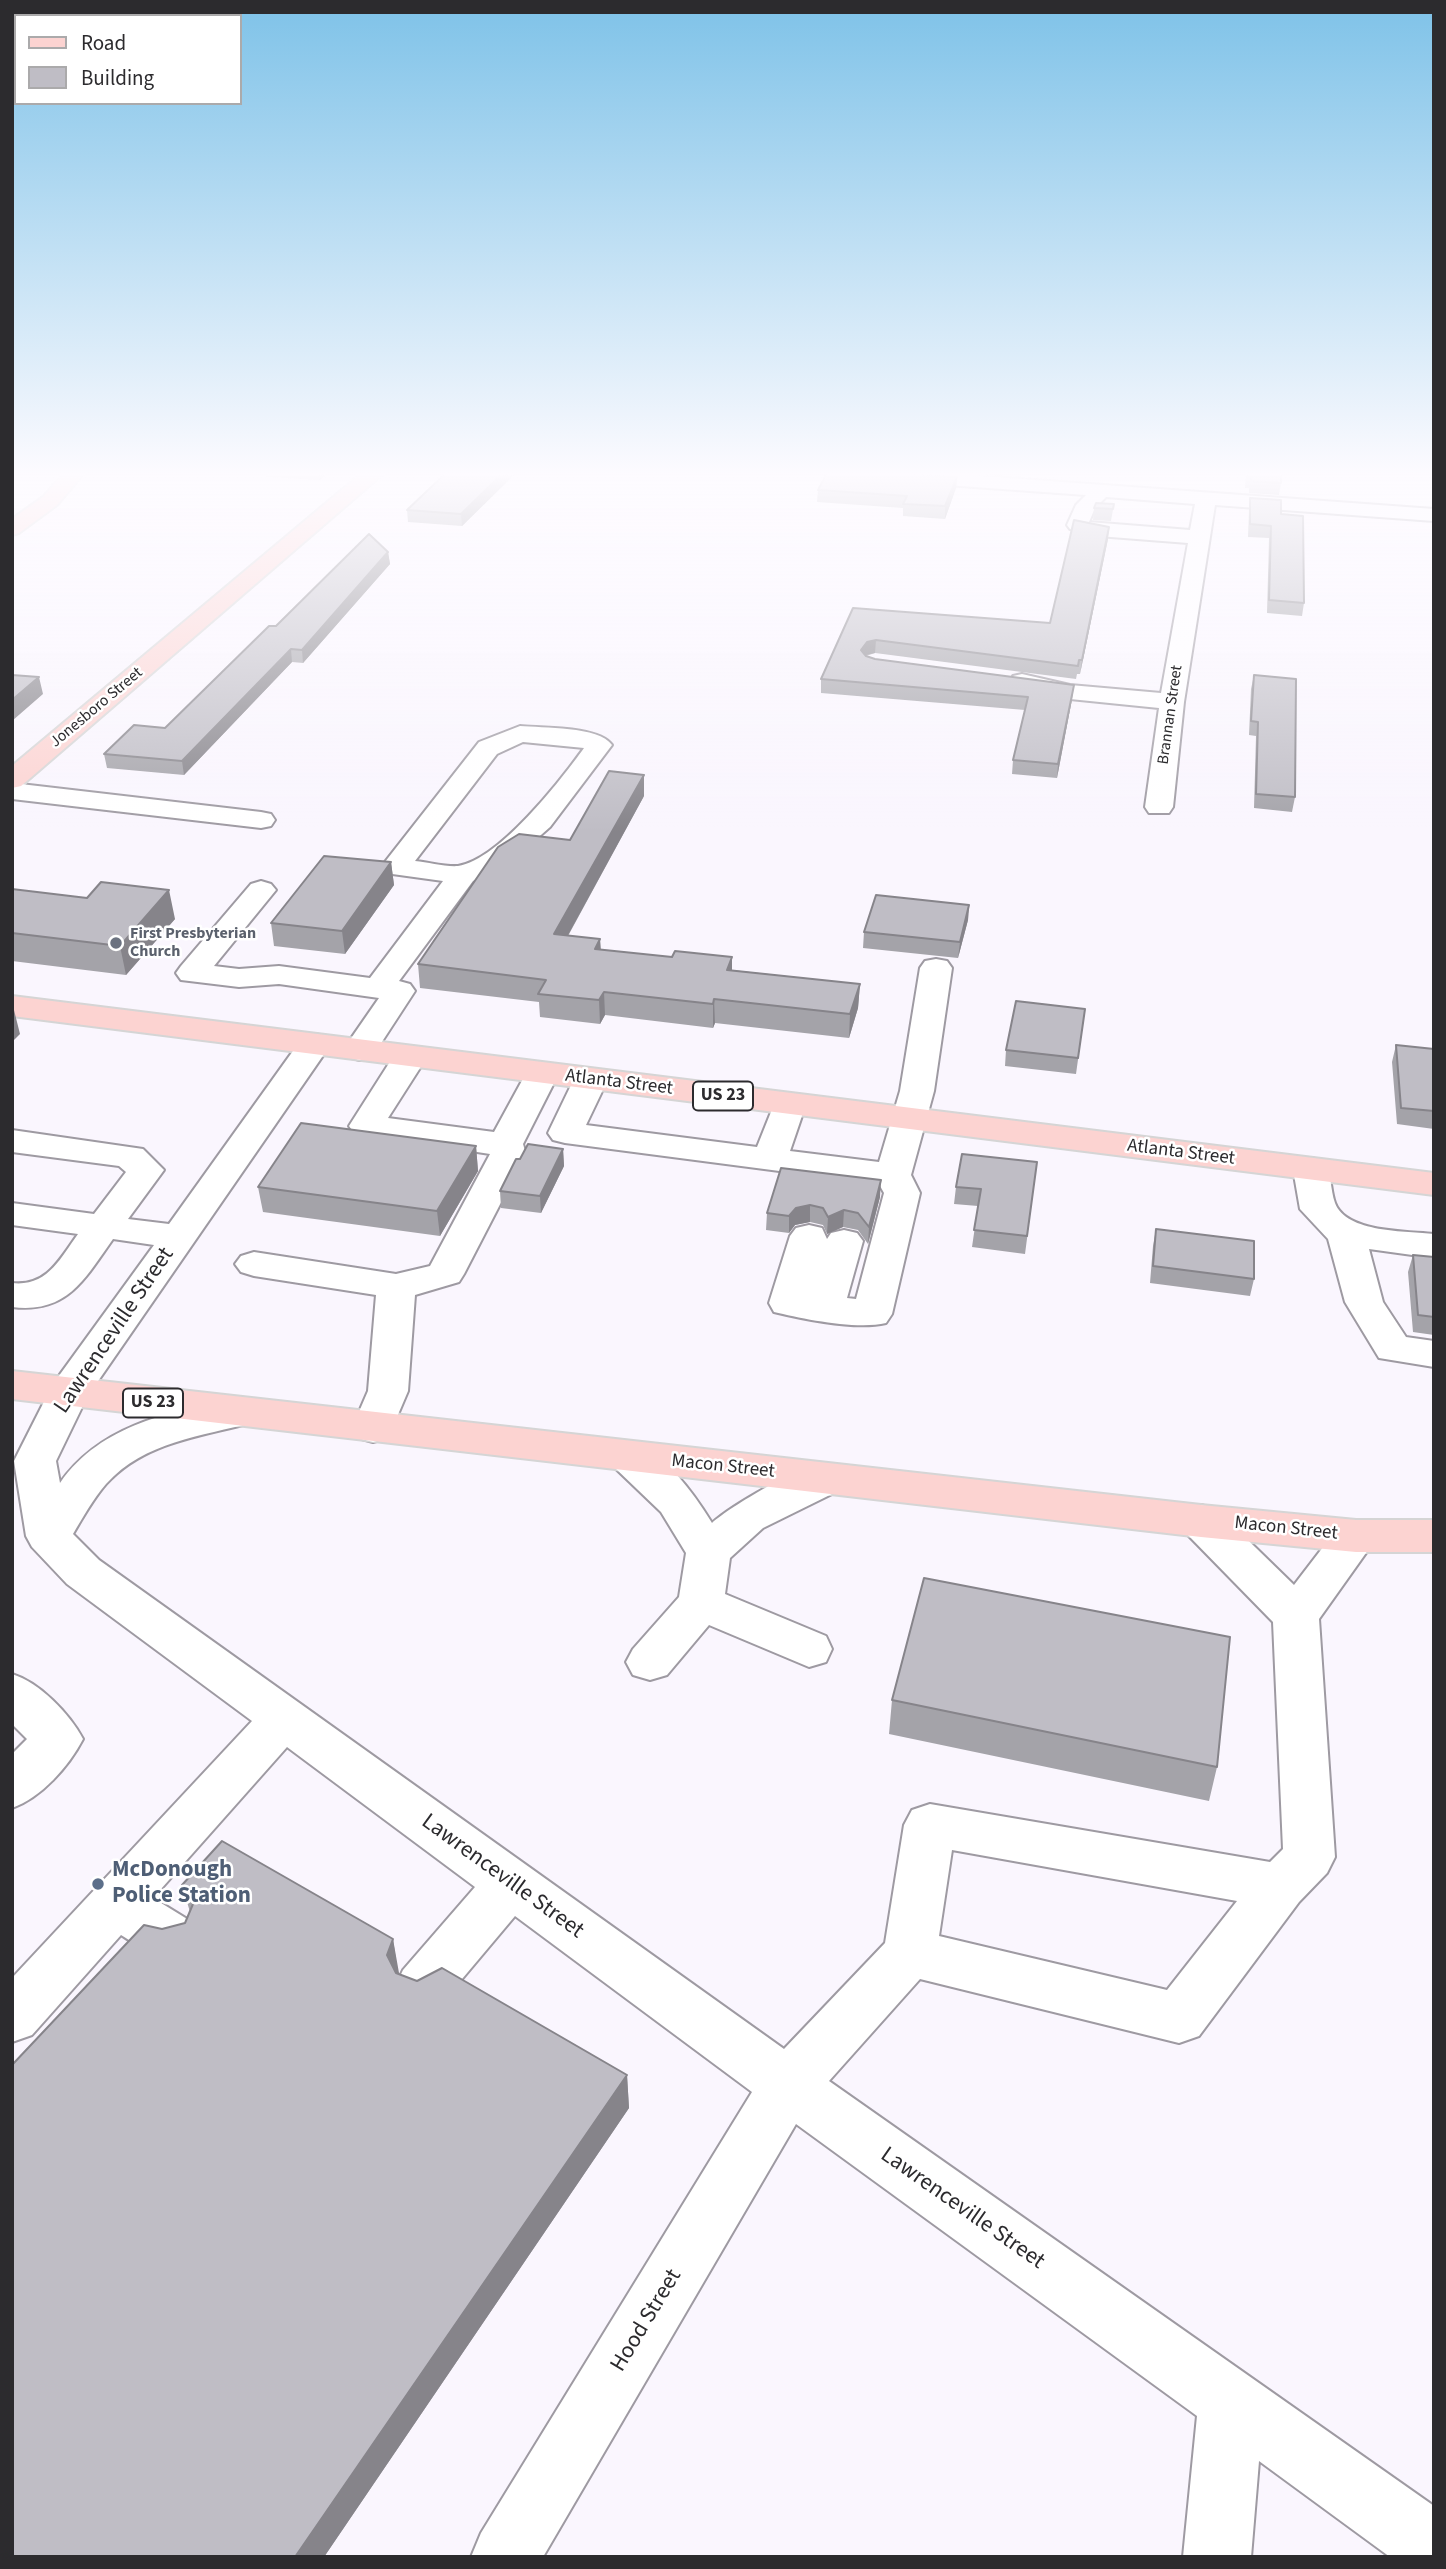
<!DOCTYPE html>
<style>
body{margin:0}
#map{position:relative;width:1446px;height:2569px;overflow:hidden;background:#faf6fe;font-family:"Source Sans 3",sans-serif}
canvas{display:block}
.frame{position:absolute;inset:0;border:14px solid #2c2b2e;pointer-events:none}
.legend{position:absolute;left:14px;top:14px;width:228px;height:91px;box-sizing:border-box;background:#fff;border:2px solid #abaaab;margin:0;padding:9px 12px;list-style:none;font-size:21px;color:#2c2b2e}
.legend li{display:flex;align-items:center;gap:14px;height:35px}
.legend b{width:35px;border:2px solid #abaaab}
</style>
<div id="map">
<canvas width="1446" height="2569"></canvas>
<div class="frame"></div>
<ul class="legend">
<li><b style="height:9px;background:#fcd3d1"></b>Road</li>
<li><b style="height:19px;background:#bfbdc5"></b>Building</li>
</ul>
</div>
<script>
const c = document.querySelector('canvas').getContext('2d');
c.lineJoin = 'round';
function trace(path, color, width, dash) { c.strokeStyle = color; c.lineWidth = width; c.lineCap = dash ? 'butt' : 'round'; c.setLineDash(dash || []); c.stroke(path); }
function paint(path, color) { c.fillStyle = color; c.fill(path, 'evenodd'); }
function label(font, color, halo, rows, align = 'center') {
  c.font = font + ' "Source Sans 3",sans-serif'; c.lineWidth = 5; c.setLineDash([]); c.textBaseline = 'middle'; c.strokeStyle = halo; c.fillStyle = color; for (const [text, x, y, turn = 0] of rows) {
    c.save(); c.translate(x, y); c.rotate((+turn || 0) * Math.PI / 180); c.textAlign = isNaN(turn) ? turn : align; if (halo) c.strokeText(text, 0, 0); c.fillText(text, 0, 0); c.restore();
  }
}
const minor = new Path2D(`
 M 852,473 L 939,473 L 1434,509 L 1434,521 L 1215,505 L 1184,702 L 1173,807 L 1169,813 L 1149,813 L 1145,807 L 1159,708 L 1070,699 L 1013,686 L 1010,681 L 1013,676 L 1022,674 L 1070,685 L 1161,693 L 1188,543 L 1098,536 L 1070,529 L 1067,525 L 1076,505 L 1086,495 L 862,479 ZM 1106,497 L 1195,504 L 1190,530 L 1089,522 L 1095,508 Z
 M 520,726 C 542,728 599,726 612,745 L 550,827 L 516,857 L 473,881 L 399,981 L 410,984 L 415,991 L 372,1057 L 360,1060 L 348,1057 L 343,1050 L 379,998 L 279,984 L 239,987 L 181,980 L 176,973 L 181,966 L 251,884 L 261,881 L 271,884 L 276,890 L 214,966 L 239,969 L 279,966 L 370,978 L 443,881 L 385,873 L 381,867 L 479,742 ZM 523,742 L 584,748 C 561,780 499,860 458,866 C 445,867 428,862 415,861 L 497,754 Z
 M 12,783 L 261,812 L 271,814 L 275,820 L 271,826 L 261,828 L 12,799 Z
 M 936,959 L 947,961 L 952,968 L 934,1091 L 911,1175 L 920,1193 L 892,1314 L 886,1323 C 857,1330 803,1319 774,1312 L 769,1303 L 790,1236 L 796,1228 L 809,1225 L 822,1228 L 827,1239 L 831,1233 L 844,1230 L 857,1233 L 863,1241 L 847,1298 L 856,1299 L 884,1193 L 879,1184 L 565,1143 L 553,1140 L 548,1133 L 574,1079 L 579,1072 L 591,1069 L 603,1072 L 608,1079 L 586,1125 L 757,1147 L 777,1097 L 789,1094 L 801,1097 L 806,1104 L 790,1151 L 879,1162 L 900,1091 L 920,968 L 925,961 Z
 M 315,1034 L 327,1037 L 331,1044 L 87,1397 L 56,1461 L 60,1483 C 102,1423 172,1412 239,1398 L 254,1402 L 260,1412 L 254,1422 C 201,1437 145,1441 106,1484 C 93,1499 83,1517 73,1534 L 99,1560 L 784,2049 L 885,1943 L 904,1825 L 912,1810 L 930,1804 L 1270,1862 L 1283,1849 L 1273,1622 L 1185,1532 L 1179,1521 L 1185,1510 L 1201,1505 L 1217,1510 L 1294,1585 L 1340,1525 L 1356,1520 L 1372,1525 L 1378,1536 L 1319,1619 L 1335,1857 L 1327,1873 L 1299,1902 L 1199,2036 L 1179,2043 L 920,1979 L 829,2081 L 1434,2506 L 1434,2557 L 1390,2557 L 1259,2461 L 1251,2557 L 1183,2557 L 1197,2416 L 796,2124 L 543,2557 L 471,2557 L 481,2533 L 752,2092 L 515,1916 L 441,2004 L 422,2012 L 403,2004 L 395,1987 L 403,1970 L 475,1887 L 287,1747 L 153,1898 L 192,1922 L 200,1939 L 192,1956 C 161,1967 147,1951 121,1935 L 32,2035 L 12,2042 L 12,1978 L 252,1721 L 67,1584 L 32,1547 L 26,1536 L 14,1461 L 53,1384 L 154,1245 L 113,1239 C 85,1278 68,1314 12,1307 L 12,1283 C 47,1287 60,1259 78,1234 L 12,1225 L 12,1203 L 94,1214 L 126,1172 L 119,1166 L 12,1152 L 12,1130 L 143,1149 L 164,1170 L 128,1219 L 169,1224 L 303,1037 ZM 952,1850 L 1237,1901 L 1167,1990 L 939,1936 Z
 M 410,1047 L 422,1050 L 427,1057 L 388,1118 L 494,1132 L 530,1066 L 542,1063 L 554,1066 L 559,1073 L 523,1144 L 526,1154 L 464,1274 L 459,1282 L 415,1295 L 408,1391 L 388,1438 L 373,1442 L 358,1438 L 352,1428 L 368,1391 L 376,1295 L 254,1276 L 241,1272 L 235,1264 L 241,1256 L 254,1252 L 396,1274 L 430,1266 L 490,1154 L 354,1133 L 349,1126 L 393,1057 L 398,1050 Z
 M 1311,1158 L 1324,1161 C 1332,1174 1330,1189 1335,1203 C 1346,1233 1407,1231 1434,1234 L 1434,1258 L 1369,1249 L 1383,1302 L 1406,1337 L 1434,1341 L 1434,1367 L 1379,1358 L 1345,1302 L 1328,1239 L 1300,1209 L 1293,1169 L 1298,1161 Z
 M 629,1442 C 665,1453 693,1492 712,1523 C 731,1506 800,1465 824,1464 C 829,1464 836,1467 840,1468 L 847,1479 L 840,1490 L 763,1528 L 730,1558 L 725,1594 L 826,1636 L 832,1649 L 826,1662 L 809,1667 L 709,1625 L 667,1675 L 650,1680 L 633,1675 L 626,1662 L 633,1649 L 679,1597 L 686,1553 L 661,1512 L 614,1467 L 608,1457 L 614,1447 Z
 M 12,1674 C 40,1683 69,1713 83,1739 C 69,1766 41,1798 12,1808 L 12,1754 L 27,1739 L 12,1724 Z`);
const major = new Path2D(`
 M 64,473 L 84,473 L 57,505 L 19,533 L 12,535 L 12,519 L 43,497 Z
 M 362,473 L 384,473 L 21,786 L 12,788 L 12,766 Z
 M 12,996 L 1434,1173 L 1434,1195 L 12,1016 Z
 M 12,1371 L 1201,1505 L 1356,1520 L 1434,1520 L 1434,1552 L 1356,1552 L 1201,1537 L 12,1399 Z`);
trace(minor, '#9e9aa2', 4);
trace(major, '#d5d5d5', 4);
paint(minor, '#fff');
paint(major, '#fcd3d1');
paint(new Path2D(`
 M 266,473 L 328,473 L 320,480 L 267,477 Z
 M 446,473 L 515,473 L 515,474 L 462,526 L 408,522 L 407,510 Z
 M 1246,473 L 1281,473 L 1281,483 L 1279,495 L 1249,493 L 1249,488 L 1245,488 Z
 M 957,477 L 956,488 L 945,519 L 903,516 L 903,508 L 817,502 L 818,490 Z
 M 1250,498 L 1281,514 L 1304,603 L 1302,616 L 1267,613 L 1269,538 L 1248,537 L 1249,510 Z
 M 1114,504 L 1111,521 L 1093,520 L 1094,508 Z
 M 1108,539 L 1080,674 L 1077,674 L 1076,679 L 875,653 L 866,656 L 875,659 L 1072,699 L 1057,778 L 1012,774 L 1013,760 L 1025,710 L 821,693 L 821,679 L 853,608 L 1050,623 Z
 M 388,552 L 390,564 L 303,663 L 292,662 L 184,775 L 107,768 L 104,754 L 165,728 L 276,626 Z
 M 1254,675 L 1295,797 L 1292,812 L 1254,808 L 1256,736 L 1249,735 L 1251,689 Z
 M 644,796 L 568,936 L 600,939 L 601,950 L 672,957 L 732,957 L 732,970 L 860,984 L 858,1008 L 849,1038 L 715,1023 L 713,1028 L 605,1015 L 600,1024 L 540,1017 L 539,1002 L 420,988 L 418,964 L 570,840 Z
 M 391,862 L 394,885 L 345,954 L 274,946 L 271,923 Z
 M 12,889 L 87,898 L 175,919 L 126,975 L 12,961 Z
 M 969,905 L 968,920 L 958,958 L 863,948 L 864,932 Z
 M 1085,1009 L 1076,1074 L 1005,1066 L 1006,1050 Z
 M 1396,1045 L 1434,1049 L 1434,1129 L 1397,1124 L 1392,1062 Z
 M 476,1146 L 478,1171 L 440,1236 L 263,1212 L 258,1187 Z
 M 563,1149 L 564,1166 L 541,1213 L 501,1208 L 500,1191 L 520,1159 Z
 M 1037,1162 L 1025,1254 L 972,1247 L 978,1206 L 954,1204 L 956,1187 Z
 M 781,1168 L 880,1197 L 868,1244 L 858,1230 L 843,1227 L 827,1234 L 823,1225 L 810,1222 L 795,1225 L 789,1233 L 766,1230 L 767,1213 Z
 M 1156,1229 L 1254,1279 L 1250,1296 L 1150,1283 L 1153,1246 Z
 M 1413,1255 L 1434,1257 L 1434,1335 L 1413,1332 L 1408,1272 Z
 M 892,1700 L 1217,1767 L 1209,1801 L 889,1734 Z
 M 182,1885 L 393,1939 L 398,1974 L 627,2075 L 629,2108 L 324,2557 L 12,2557 L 162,1929 L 185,1923 L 190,1912 Z`), '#a4a3a9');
paint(new Path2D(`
 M 319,473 L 328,473 L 320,480 Z
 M 503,473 L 515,473 L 515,474 L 462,526 L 461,514 Z
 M 957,477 L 956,488 L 945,519 L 945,506 Z
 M 1109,527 L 1108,539 L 1080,674 L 1082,660 Z
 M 388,552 L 390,564 L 303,663 L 302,650 Z
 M 876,640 L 875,653 L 866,655 L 860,663 L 861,650 L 867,642 Z
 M 291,649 L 292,662 L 184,775 L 182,761 Z
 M 39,677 L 43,694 L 12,721 L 12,700 Z
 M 1074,685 L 1072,699 L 1057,778 L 1058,764 Z
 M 644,775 L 644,796 L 556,957 L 554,934 Z
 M 391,862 L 394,885 L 345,954 L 342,931 Z
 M 169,890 L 175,919 L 126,975 L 120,946 Z
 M 969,905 L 968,920 L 958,958 L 960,942 Z
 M 600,939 L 601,962 L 595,949 Z
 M 732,957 L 732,980 L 727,970 Z
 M 860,984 L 858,1008 L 849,1038 L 850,1014 Z
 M 604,992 L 605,1015 L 600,1024 L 599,1000 Z
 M 714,999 L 715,1023 L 713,1028 L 713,1004 Z
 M 13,1006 L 20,1034 L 12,1042 L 12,1006 Z
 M 476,1146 L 478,1171 L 440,1236 L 437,1211 Z
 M 563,1149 L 564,1166 L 541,1213 L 540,1196 Z
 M 881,1180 L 880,1197 L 868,1244 L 869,1227 Z
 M 810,1205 L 810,1222 L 795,1225 L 789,1233 L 789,1216 L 796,1208 Z
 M 844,1210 L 843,1227 L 827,1234 L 828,1217 Z
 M 393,1939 L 399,1973 L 393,1988 L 387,1955 Z
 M 627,2075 L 629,2108 L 324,2557 L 295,2557 Z`), '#86848a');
const building = new Path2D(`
 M 446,473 L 503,473 L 461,514 L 407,510 Z
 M 827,473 L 902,473 L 957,477 L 945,506 L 903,504 L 907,496 L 818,490 Z
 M 1247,473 L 1281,473 L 1281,483 L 1251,481 L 1251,477 L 1247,476 Z
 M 1250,498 L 1281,500 L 1281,514 L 1303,516 L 1304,603 L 1269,600 L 1271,526 L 1250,524 Z
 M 1096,503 L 1114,504 L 1113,509 L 1094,508 Z
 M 1074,520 L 1109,527 L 1082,660 L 1079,660 L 1078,666 L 876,640 L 867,642 L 861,650 L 866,656 L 875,659 L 1074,685 L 1058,764 L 1013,760 L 1028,697 L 821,679 L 853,608 L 1050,623 Z
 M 369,534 L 388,552 L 302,650 L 291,649 L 182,761 L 104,754 L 134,725 L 165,728 L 269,626 L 276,626 Z
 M 12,675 L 39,677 L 12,700 Z
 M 1254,675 L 1296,679 L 1295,797 L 1256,794 L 1258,722 L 1251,721 Z
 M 609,771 L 644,775 L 554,934 L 600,939 L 595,949 L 672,957 L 675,951 L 732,957 L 727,970 L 860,984 L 850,1014 L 714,999 L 713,1004 L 604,992 L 599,1000 L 538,994 L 546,980 L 418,964 L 498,847 L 519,834 L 570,840 Z
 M 324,856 L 391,862 L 342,931 L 271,923 Z
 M 101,882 L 169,890 L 120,946 L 12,933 L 12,889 L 87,898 Z
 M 876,895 L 969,905 L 960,942 L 864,932 Z
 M 1016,1001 L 1085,1009 L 1078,1058 L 1006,1050 Z
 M 1396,1045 L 1434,1049 L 1434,1111 L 1401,1108 Z
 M 301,1123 L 476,1146 L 437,1211 L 258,1187 Z
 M 528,1144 L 563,1149 L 540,1196 L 500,1191 L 516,1159 L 520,1159 Z
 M 962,1154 L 1037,1162 L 1027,1236 L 974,1230 L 981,1189 L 956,1187 Z
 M 781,1168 L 881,1180 L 869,1227 L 858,1213 L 844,1210 L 828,1217 L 823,1208 L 810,1205 L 796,1208 L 789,1216 L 767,1213 Z
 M 1156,1229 L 1254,1241 L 1254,1279 L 1153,1266 Z
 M 1413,1255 L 1434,1257 L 1434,1317 L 1418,1315 Z
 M 924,1578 L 1230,1637 L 1217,1767 L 892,1700 Z
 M 222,1841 L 393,1939 L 387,1955 L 396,1973 L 417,1981 L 442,1968 L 627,2075 L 295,2557 L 12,2557 L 12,2065 L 144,1925 L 162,1929 L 185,1923 L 193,1904 L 182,1885 Z`);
paint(building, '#bfbdc5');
trace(building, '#86848a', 2);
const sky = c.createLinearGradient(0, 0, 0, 832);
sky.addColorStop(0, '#7ec2e8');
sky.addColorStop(0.57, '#fdfbff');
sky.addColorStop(1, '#fdfbff00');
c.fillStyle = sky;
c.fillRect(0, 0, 1446, 832);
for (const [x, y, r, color] of [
 [116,943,7,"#6b7280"],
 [98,1884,7,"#5c6f8a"]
]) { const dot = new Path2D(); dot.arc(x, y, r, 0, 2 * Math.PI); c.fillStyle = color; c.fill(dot); trace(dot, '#fff', 2.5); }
label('16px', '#2c2b2e', '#fff', [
 ["Jonesboro Street",97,708,-40],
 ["Brannan Street",1171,715,-82]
]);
label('bold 16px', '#5b616d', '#fff', [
 ["First Presbyterian",130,934],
 ["Church",130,952]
], 'left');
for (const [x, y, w] of [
 [723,1096,60],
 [153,1403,60]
]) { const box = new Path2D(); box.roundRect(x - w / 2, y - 14.5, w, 29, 5); c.fillStyle = '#fff'; c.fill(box); trace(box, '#2c2b2e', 2); }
label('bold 18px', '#2c2b2e', null, [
 ["US 23",723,1096],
 ["US 23",153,1403]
]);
label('19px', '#2c2b2e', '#fff', [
 ["Atlanta Street",619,1083,7],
 ["Atlanta Street",1181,1153,7],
 ["Macon Street",723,1467,6],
 ["Macon Street",1286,1529,6]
]);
label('23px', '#2c2b2e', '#fff', [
 ["Lawrenceville Street",115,1331,-56],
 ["Lawrenceville Street",502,1877,36],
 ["Lawrenceville Street",962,2209,35],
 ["Hood Street",647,2321,-59]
]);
label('bold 23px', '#4e5e75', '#fff', [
 ["McDonough",112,1871],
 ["Police Station",112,1897]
], 'left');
</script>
